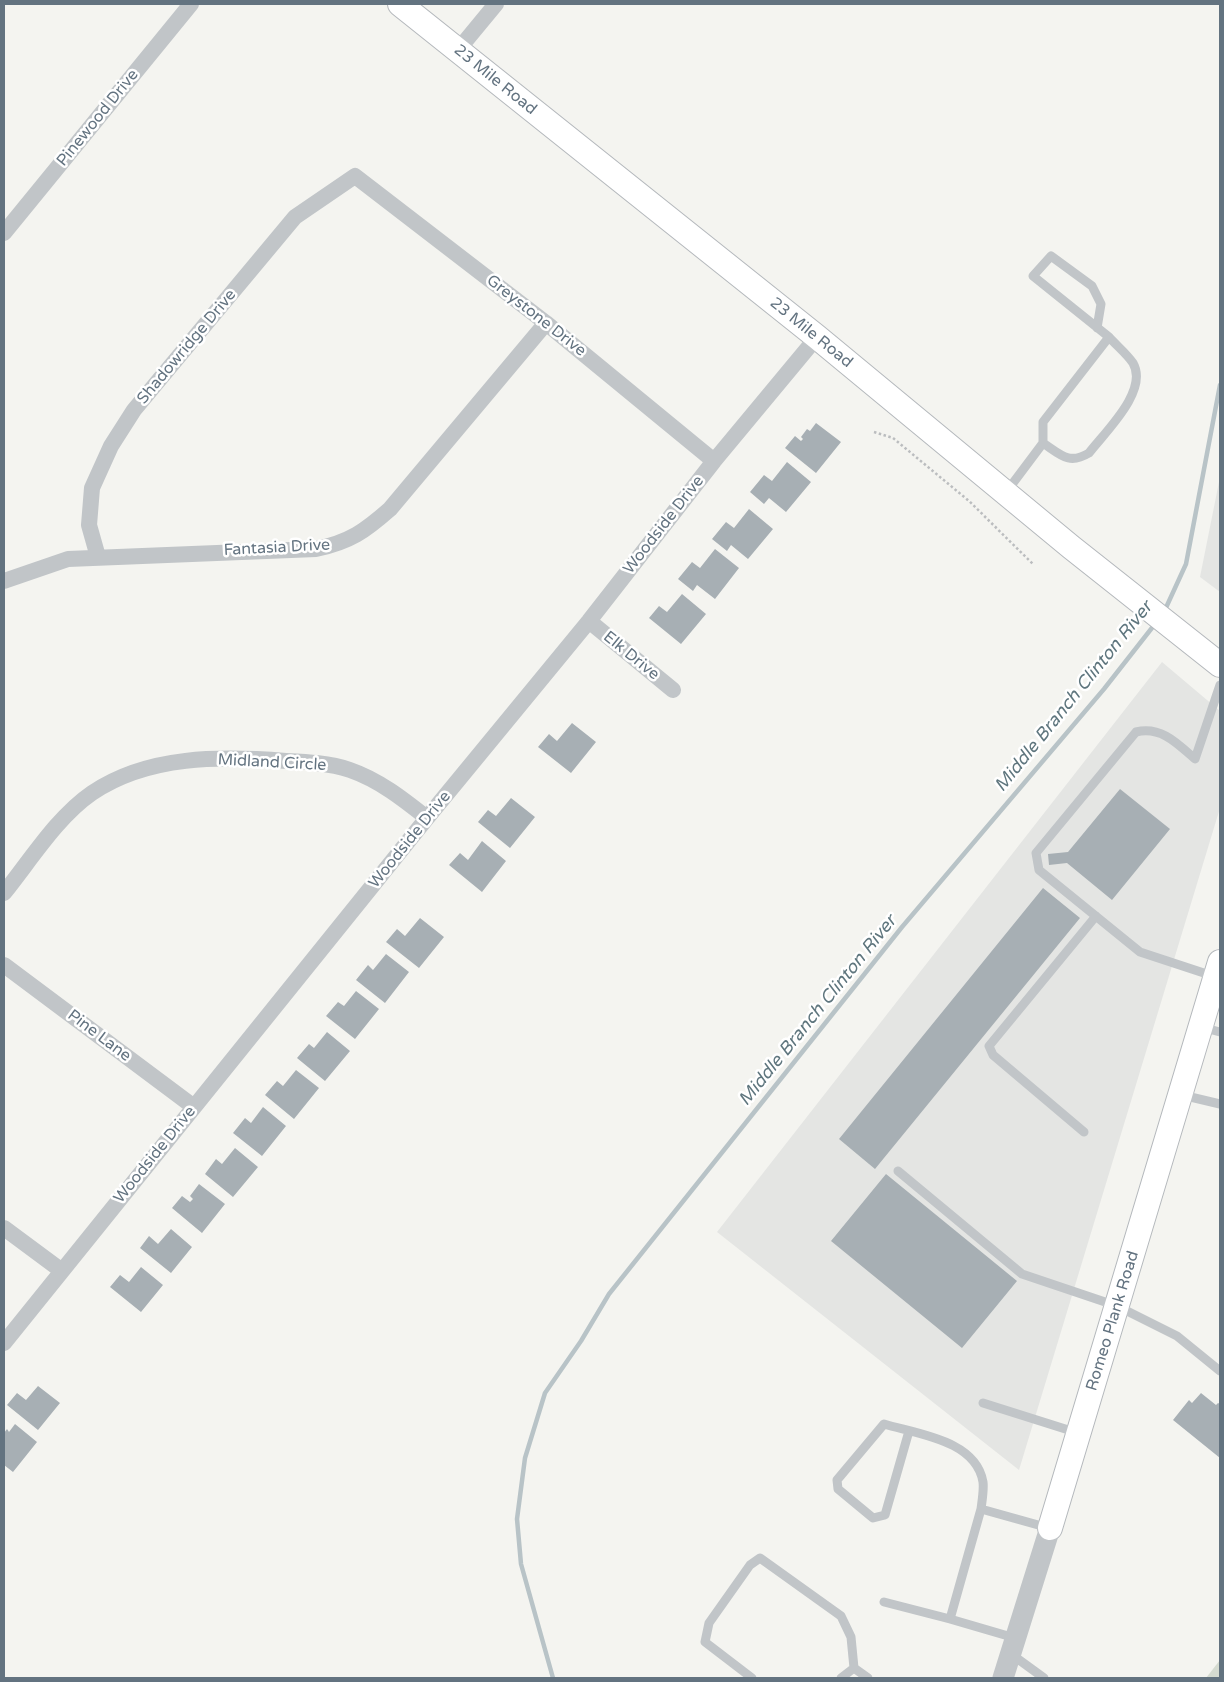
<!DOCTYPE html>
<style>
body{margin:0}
#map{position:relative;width:1224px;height:1682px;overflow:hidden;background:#f4f4f0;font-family:"Varela Round",sans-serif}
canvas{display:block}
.frame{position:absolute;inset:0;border:5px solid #637380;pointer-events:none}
</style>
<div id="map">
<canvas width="1224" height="1682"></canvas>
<div class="frame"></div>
</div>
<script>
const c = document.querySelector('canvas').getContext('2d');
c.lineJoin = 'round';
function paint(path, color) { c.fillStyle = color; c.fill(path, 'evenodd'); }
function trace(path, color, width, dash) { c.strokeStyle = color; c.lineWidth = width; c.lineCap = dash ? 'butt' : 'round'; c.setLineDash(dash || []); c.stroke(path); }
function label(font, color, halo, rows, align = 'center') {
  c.font = font + ' "Varela Round",sans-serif'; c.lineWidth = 5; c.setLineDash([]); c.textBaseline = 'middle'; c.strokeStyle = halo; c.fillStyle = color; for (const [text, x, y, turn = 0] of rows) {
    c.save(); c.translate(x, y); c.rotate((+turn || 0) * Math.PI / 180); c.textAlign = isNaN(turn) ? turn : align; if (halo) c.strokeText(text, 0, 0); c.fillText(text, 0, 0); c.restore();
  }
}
paint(new Path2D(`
 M 1220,477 L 1220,592 L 1200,577 Z
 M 1162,662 L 1220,711 L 1220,808 L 1019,1470 L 717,1232 Z`), '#e4e5e3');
paint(new Path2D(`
 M 1220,1660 L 1220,1678 L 1206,1678 Z`), '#d5dbd1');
trace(new Path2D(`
 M 1164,612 L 1186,564 L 1220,385
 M 553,1678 L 521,1564 L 517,1519 L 525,1458 L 545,1393 L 581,1341 L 609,1294 L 902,927 L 1104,689 L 1155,624`), '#b8c3c7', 4.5);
paint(new Path2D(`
 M 816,423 L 841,442 L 816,473 L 785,448 L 795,436 L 801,441 L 803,439 L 801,437 L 807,429 L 810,431 Z
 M 787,462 L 811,482 L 786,512 L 769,498 L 764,504 L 750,492 L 764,475 L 772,481 Z
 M 749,509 L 773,529 L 748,559 L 731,545 L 727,551 L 712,539 L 726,522 L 734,528 Z
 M 715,549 L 739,568 L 715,599 L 697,585 L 693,591 L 678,579 L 692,562 L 700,568 Z
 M 682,594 L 706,614 L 681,644 L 649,618 L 659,606 L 667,612 Z
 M 572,723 L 596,742 L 571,773 L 538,747 L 549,734 L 557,741 Z
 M 1120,789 L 1170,829 L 1112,900 L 1067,863 L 1049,865 L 1048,854 L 1068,852 Z
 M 511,798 L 535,817 L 510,848 L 478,822 L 488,810 L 496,816 Z
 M 482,841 L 506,861 L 482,892 L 449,865 L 460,853 L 468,860 Z
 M 1043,888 L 1080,918 L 875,1169 L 839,1139 Z
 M 420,918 L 444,937 L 419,968 L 386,942 L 397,929 L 405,936 Z
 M 386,954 L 409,972 L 385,1003 L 356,980 L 368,965 L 373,970 Z
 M 356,991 L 379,1009 L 355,1039 L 326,1016 L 338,1002 L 344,1006 Z
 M 327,1032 L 350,1051 L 325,1081 L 297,1058 L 309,1044 L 314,1048 Z
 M 296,1070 L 319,1088 L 294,1119 L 265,1095 L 277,1081 L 283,1086 Z
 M 263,1107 L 286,1126 L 262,1156 L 233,1133 L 245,1118 L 251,1123 Z
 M 235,1148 L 258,1167 L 233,1197 L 205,1174 L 216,1159 L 222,1164 Z
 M 886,1174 L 1017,1281 L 962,1348 L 831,1241 Z
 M 199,1184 L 225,1204 L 202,1233 L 172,1208 L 182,1196 L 190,1202 L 193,1199 L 190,1196 Z
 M 171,1229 L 192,1247 L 171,1273 L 140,1248 L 149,1236 L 158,1244 Z
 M 141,1267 L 163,1285 L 141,1312 L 110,1287 L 120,1275 L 129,1282 Z
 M 38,1386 L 60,1403 L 38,1430 L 7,1405 L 17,1393 L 26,1400 Z
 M 1201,1393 L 1216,1405 L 1218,1403 L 1220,1404 L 1220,1458 L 1173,1420 L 1189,1400 L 1192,1403 Z
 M 15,1424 L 37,1442 L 13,1472 L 4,1465 L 4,1433 L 7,1429 L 9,1432 Z`), '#a7afb4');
const secondary = new Path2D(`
 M 400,4 L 817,337 L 1071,547 L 1220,665
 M 1050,1528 L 1220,962`);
trace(secondary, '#b4b8bc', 26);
trace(new Path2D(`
 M 874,432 L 893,438 L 969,501 L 1034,565`), '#bbbdbf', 2.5, [2.5, 2.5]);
trace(new Path2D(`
 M 1043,443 C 1061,455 1069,465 1089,453 C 1105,432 1149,391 1133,363 C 1127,354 1116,345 1109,337
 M 1007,491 L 1043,443 L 1043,422 L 1109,337 L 1033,276 L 1051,256 L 1092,286 L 1101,304 L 1097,328
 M 1216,977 L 1140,952 L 1039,870 L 1036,853 L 1136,732 C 1161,726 1177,743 1195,759 L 1220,685
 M 1201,1027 L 1220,1032
 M 1182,1095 L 1220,1104
 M 1084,1132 L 993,1055 L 989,1046 L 1096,916
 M 898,1171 L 1022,1274 L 1117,1306 L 1177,1336 L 1220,1371
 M 983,1403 L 1078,1433
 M 909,1431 L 885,1515 L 873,1518 L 838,1489 L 837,1480 L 884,1424 C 917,1434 976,1440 983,1482 C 984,1490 982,1501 981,1509 L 1049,1528
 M 884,1602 L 950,1619 L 981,1509
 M 950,1619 L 1015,1638
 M 1011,1654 L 1044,1678
 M 752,1678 L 705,1642 L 709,1623 L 750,1565 L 760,1558 L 841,1616 L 851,1637 L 854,1668 L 868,1678
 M 841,1678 L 854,1668`), '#c1c5c8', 9);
trace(new Path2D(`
 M 458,50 L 496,4
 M 4,233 L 191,4
 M 98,557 L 89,525 L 92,488 L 111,446 L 134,410 L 295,217 L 355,176 L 546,323 L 714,461
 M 4,581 L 68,559 L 316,549 C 350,542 365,531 390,509 L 546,323
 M 589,621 L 673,690
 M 4,893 C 30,861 57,817 92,793 C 148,755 221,756 286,761 C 307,762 329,763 350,770 C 379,780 403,799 427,818
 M 4,965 L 194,1107
 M 4,1228 L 62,1271
 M 4,1343 L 427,818 L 589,621 L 714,461 L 817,337`), '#c1c5c8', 16);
trace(new Path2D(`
 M 1003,1678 L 1050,1528`), '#c1c5c8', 21);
trace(secondary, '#fff', 24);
label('16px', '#637380', '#fff', [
 ["23 Mile Road",495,80,39],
 ["Pinewood Drive",98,118,-51],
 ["Greystone Drive",536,316,38],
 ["23 Mile Road",811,333,39],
 ["Shadowridge Drive",187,347,-50],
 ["Woodside Drive",664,525,-52],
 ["Fantasia Drive",277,548,-3],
 ["Elk Drive",631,656,39],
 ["Midland Circle",272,763,3],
 ["Woodside Drive",410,840,-51],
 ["Pine Lane",99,1036,37],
 ["Woodside Drive",155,1155,-51],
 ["Romeo Plank Road",1113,1321,-73]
]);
label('italic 18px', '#5f767e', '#fff', [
 ["Middle Branch Clinton River",1074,697,-51],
 ["Middle Branch Clinton River",818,1011,-51]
]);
</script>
